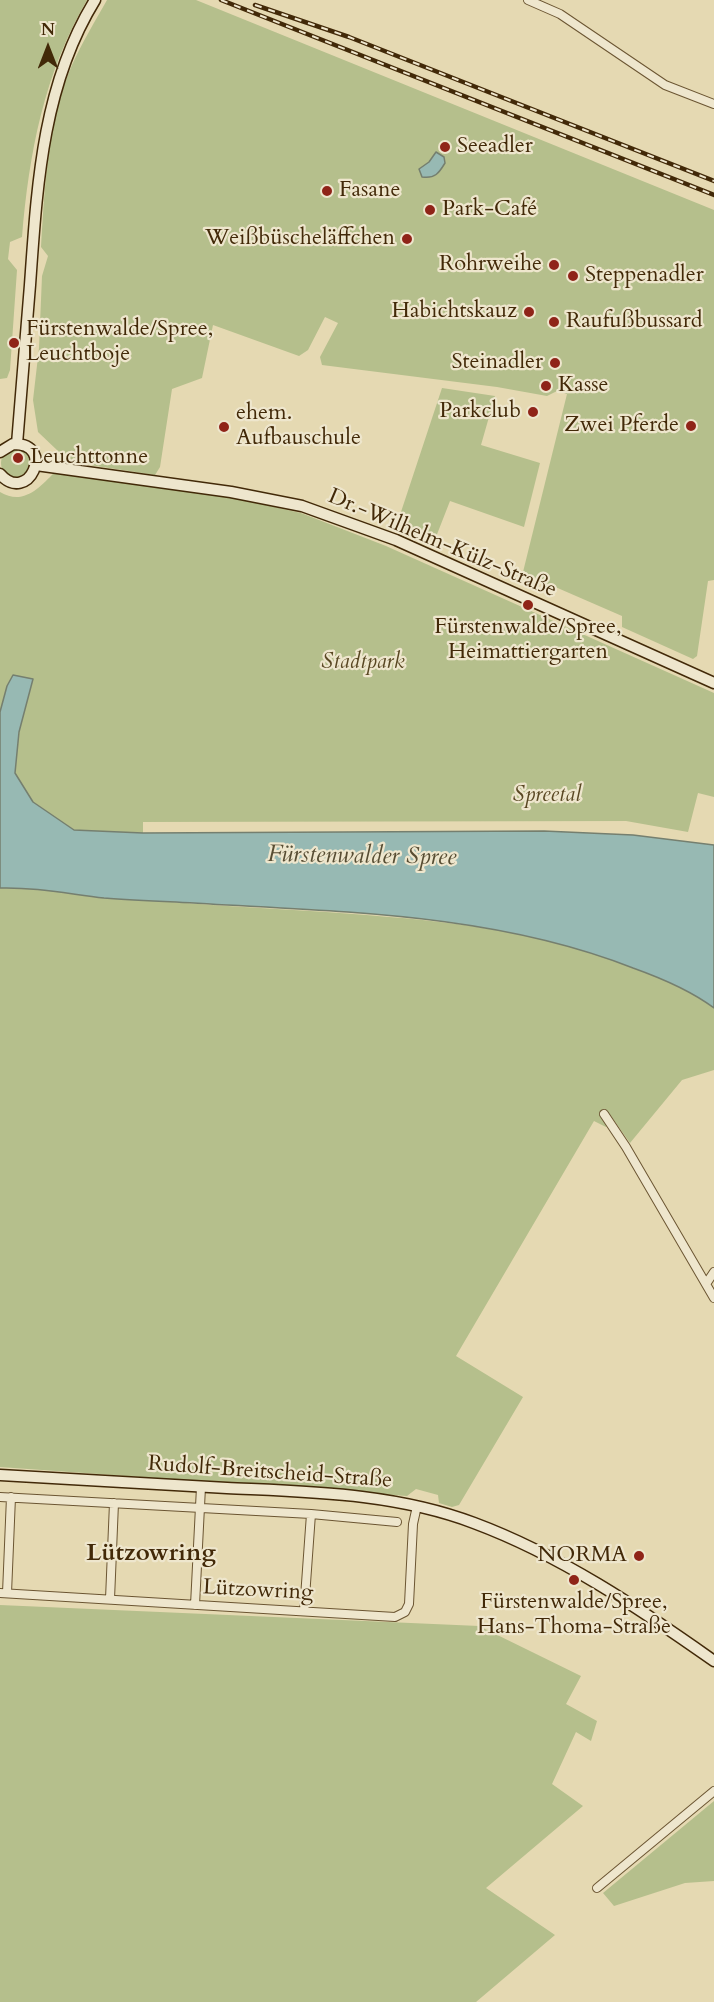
<!DOCTYPE html>
<meta charset="utf-8">
<style>
body{margin:0}
#map{position:relative;width:714px;height:2002px;overflow:hidden;background:#e5d9b2;font-family:Cardo,serif}
canvas{display:block}
.north{position:absolute;left:18px;top:18px;width:60px;height:60px;-webkit-text-stroke:4px #eee6cd;paint-order:stroke;rotate:0deg;font-size:16px;font-weight:700;line-height:24px;text-align:center;color:#422908}
.north::after{content:'';display:block;margin:auto;width:21px;height:27px;background:#422908;clip-path:polygon(50% 0,100% 100%,50% 72%,0 100%)}
</style>
<div id="map">
<canvas width="714" height="2002"></canvas>
<div class="north">N</div>
</div>
<script>
const c = document.querySelector('canvas').getContext('2d');
c.lineJoin = 'round';
function paint(path, color) { c.fillStyle = color; c.fill(path, 'evenodd'); }
function trace(path, color, width, dash) { c.strokeStyle = color; c.lineWidth = width; c.lineCap = dash ? 'butt' : 'round'; c.setLineDash(dash || []); c.stroke(path); }
function label(font, color, halo, rows, align = 'center') {
  c.font = font + ' Cardo,serif'; c.lineWidth = 4.5; c.setLineDash([]); c.textBaseline = 'middle'; c.strokeStyle = halo; c.fillStyle = color; for (const [text, x, y, turn = 0] of rows) {
    c.save(); c.translate(x, y); c.rotate((+turn || 0) * Math.PI / 180); c.textAlign = isNaN(turn) ? turn : align; if (halo) c.strokeText(text, 0, 0); c.fillText(text, 0, 0); c.restore();
  }
}
paint(new Path2D(`
 M 0,0 L 87,0 C 44,74 29,153 22,237 L 10,242 L 8,259 L 17,270 L 10,370 L 7,378 L 0,379 Z
 M 107,0 L 196,0 L 714,210 L 714,580 L 708,581 L 697,656 L 693,659 L 622,627 L 622,616 L 530,576 L 525,579 L 522,576 L 567,394 L 557,391 L 547,396 L 497,387 L 322,365 L 320,357 L 338,323 L 325,317 L 308,350 L 299,356 L 213,325 L 202,378 L 172,389 L 160,467 L 155,475 L 57,460 L 58,451 L 38,432 L 33,400 L 39,348 L 42,276 L 48,256 L 41,247 C 45,186 47,122 72,65 C 82,43 95,21 107,0 Z
 M 442,388 L 495,396 L 481,445 L 540,463 L 524,527 L 450,501 L 434,542 L 396,527 Z
 M1 463a15 15 0 1 1 30 0a15 15 0 1 1-30 0Z
 M 54,473 L 225,496 L 301,513 L 386,546 L 714,693 L 714,797 L 698,793 L 688,832 L 626,821 L 143,822 L 143,833 L 74,830 L 33,802 L 14,773 L 19,732 L 0,712 L 0,492 C 23,506 39,488 54,473 Z
 M 32,887 C 129,901 228,906 326,912 C 435,920 530,927 633,968 C 661,978 690,990 714,1008 L 714,1070 L 682,1080 L 630,1143 L 611,1116 L 606,1127 L 594,1121 L 456,1356 L 523,1397 L 459,1505 L 452,1507 L 439,1503 L 438,1495 L 416,1489 L 407,1496 L 0,1467 L 0,888 Z
 M 0,1605 L 479,1626 L 581,1676 L 566,1704 L 597,1721 L 591,1741 L 576,1732 L 552,1784 L 583,1806 L 486,1888 L 555,1935 L 476,2002 L 0,2002 Z
 M 714,1801 L 714,1881 L 685,1883 L 614,1906 L 603,1893 Z`), '#b5bf8c');
const water = new Path2D(`
 M 436,152 L 444,157 L 445,163 C 439,173 435,179 422,177 L 419,169 L 429,162 Z
 M 13,675 L 33,679 L 19,732 L 15,773 L 33,802 L 74,830 L 143,833 L 544,831 L 633,835 L 714,845 L 714,1008 C 690,990 661,978 633,968 C 488,911 330,912 176,902 C 152,901 128,900 104,898 C 69,894 35,887 0,888 L 0,712 L 7,686 Z`);
paint(water, '#97b9b3');
trace(water, '#757f6f', 1.5);
const minor = new Path2D(`
 M 528,0 L 560,14 L 665,85 L 714,104
 M 604,1114 L 626,1147 L 714,1298
 M 706,1284 L 714,1272
 M 0,1497 L 311,1514 L 397,1522
 M 0,1593 L 395,1617 L 405,1612 L 409,1604 L 413,1524 L 417,1506
 M 7,1593 L 11,1497
 M 110,1599 L 114,1503
 M 195,1605 L 201,1487
 M 304,1611 L 311,1514
 M 597,1888 L 714,1791`);
const secondary = new Path2D(`
 M 17,444 C 21,391 26,338 30,285 C 37,187 42,86 95,0
 M 0,452 L 13,444 C 57,443 28,506 0,474
 M 36,465 L 231,492 L 302,506 L 396,540 L 714,683
 M 0,1475 C 76,1479 151,1484 227,1488 C 310,1492 395,1493 474,1523 C 560,1555 639,1608 714,1661`);
trace(minor, '#6b5532', 10);
trace(secondary, '#422908', 13);
trace(minor, '#eee6cd', 8);
trace(secondary, '#eee6cd', 10);
const rail = new Path2D(`
 M 221,0 L 714,195
 M 255,5 L 349,37 L 714,181`);
trace(rail, '#422908', 4.5);
trace(rail, '#eee6cd', 2, [7]);
for (const [x, y, r, color] of [
 [445,147,6,"#8f2418"],
 [327,191,6,"#8f2418"],
 [430,210,6,"#8f2418"],
 [407,239,6,"#8f2418"],
 [554,265,6,"#8f2418"],
 [573,276,6,"#8f2418"],
 [529,312,6,"#8f2418"],
 [554,322,6,"#8f2418"],
 [14,343,6,"#8f2418"],
 [555,363,6,"#8f2418"],
 [546,386,6,"#8f2418"],
 [533,412,6,"#8f2418"],
 [691,426,6,"#8f2418"],
 [224,427,6,"#8f2418"],
 [18,458,6,"#8f2418"],
 [528,605,6,"#8f2418"],
 [639,1556,6,"#8f2418"],
 [574,1580,6,"#8f2418"]
]) { const dot = new Path2D(); dot.arc(x, y, r, 0, 2 * Math.PI); c.fillStyle = color; c.fill(dot); trace(dot, '#eee6cd', 2); }
label('22px', '#422908', '#eee6cd', [
 ["Seeadler",457,147],
 ["Fasane",339,191],
 ["Park-Café",442,210],
 ["Weißbüscheläffchen",395,239,"right"],
 ["Rohrweihe",542,265,"right"],
 ["Steppenadler",585,276],
 ["Habichtskauz",517,312,"right"],
 ["Raufußbussard",566,322],
 ["Fürstenwalde/Spree,",26,330],
 ["Leuchtboje",26,355],
 ["Steinadler",543,363,"right"],
 ["Kasse",558,386],
 ["Parkclub",521,412,"right"],
 ["ehem.",236,414],
 ["Aufbauschule",236,439],
 ["Zwei Pferde",679,426,"right"],
 ["Leuchttonne",30,458],
 ["Fürstenwalde/Spree,",528,628,"center"],
 ["Heimattiergarten",528,653,"center"],
 ["NORMA",627,1556,"right"],
 ["Fürstenwalde/Spree,",574,1603,"center"],
 ["Hans-Thoma-Straße",574,1628,"center"]
], 'left');
label('22px', '#422908', '#eee6cd', [
 ["Dr.-Wilhelm-Külz-Straße",442,544,23],
 ["Rudolf-Breitscheid-Straße",270,1473,4],
 ["Lützowring",258,1591,3]
]);
label('italic 22px', '#594722', '#eee6cd', [
 ["Stadtpark",363,663],
 ["Spreetal",547,796]
]);
label('italic 24px', '#574d33', '#eee6cd', [
 ["Fürstenwalder Spree",362,857,1]
]);
label('bold 24px', '#422908', '#eee6cd', [
 ["Lützowring",151,1554]
]);
</script>
